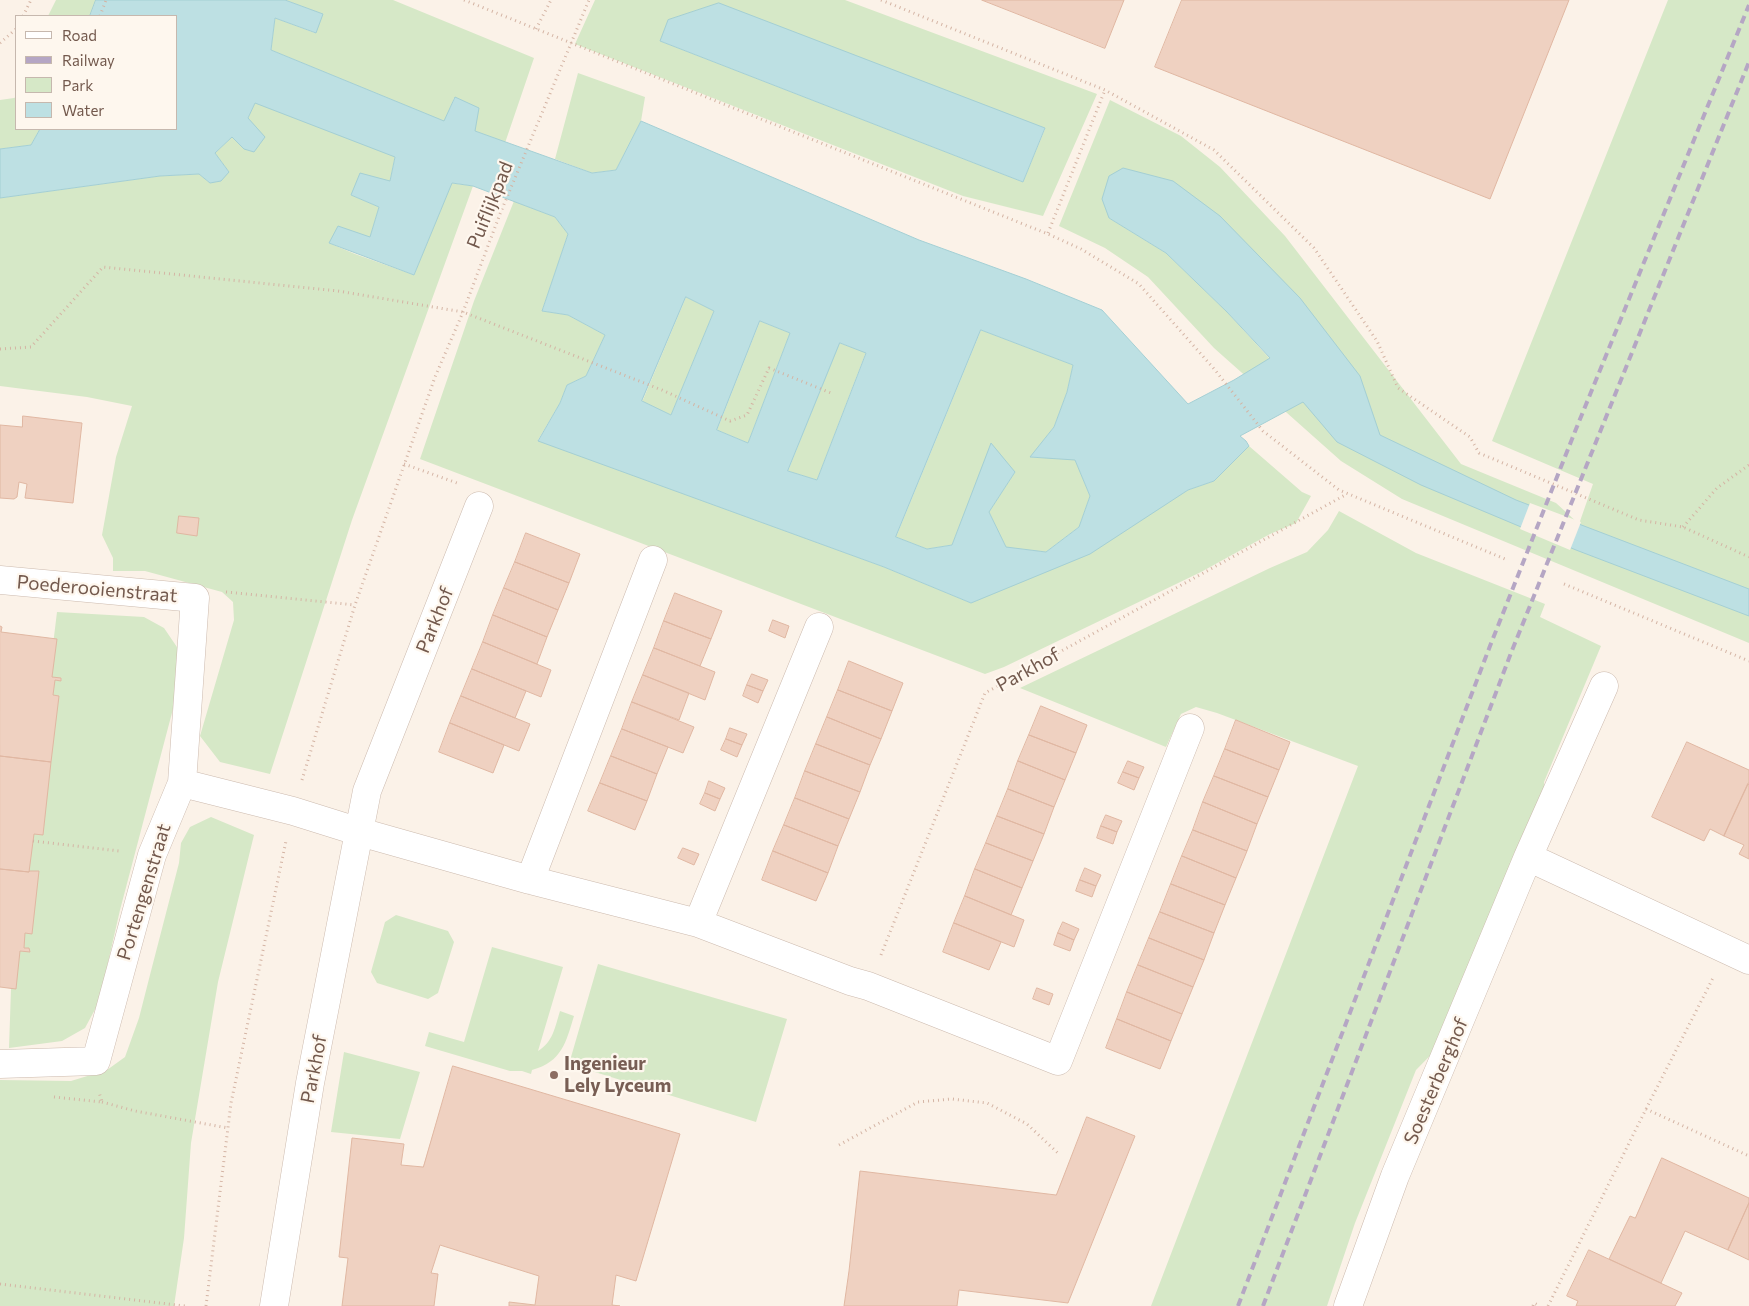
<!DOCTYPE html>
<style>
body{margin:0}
#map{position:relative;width:1749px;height:1306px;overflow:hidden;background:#fbf2e8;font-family:Commissioner,sans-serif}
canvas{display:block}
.legend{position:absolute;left:15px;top:15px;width:162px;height:115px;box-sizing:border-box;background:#fef7ee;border:1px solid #c6b8ae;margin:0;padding:6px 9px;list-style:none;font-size:15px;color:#73594d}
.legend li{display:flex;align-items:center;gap:10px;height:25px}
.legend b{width:25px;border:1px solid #c6b8ae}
</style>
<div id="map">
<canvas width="1749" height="1306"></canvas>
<ul class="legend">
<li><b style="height:6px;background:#fff"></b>Road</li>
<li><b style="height:6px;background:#b5a6c4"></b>Railway</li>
<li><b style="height:14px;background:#d6e8c7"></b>Park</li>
<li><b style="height:14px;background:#bde0e3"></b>Water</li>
</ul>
</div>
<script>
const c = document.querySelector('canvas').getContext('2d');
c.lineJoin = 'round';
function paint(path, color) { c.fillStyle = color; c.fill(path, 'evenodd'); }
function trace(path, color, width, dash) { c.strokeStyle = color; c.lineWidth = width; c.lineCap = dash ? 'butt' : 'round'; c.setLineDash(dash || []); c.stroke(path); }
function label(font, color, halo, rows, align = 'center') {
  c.font = font + ' Commissioner,sans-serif'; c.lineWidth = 4.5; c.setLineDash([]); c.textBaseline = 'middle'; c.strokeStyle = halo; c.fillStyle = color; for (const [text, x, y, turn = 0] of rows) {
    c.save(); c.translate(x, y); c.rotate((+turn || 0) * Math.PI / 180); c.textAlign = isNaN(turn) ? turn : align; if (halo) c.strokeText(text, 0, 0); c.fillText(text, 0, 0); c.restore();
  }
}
paint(new Path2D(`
 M 56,0 L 96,0 L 90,16 L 48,16 Z
 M 285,0 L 393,0 L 534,58 L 505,143 L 475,131 L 454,98 L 445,122 L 271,50 L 275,18 L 315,33 L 322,14 Z
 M 595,0 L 845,0 L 1097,94 L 1043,216 L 963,196 L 575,44 ZM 660,41 L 1045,128 L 1045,129 L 1023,182 Z
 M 1668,0 L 1749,0 L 1749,643 L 1402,499 L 1341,461 L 1214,348 L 1148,277 L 1105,248 L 1059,226 L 1110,100 L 1181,136 L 1220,167 L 1285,236 L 1461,464 L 1556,503 L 1579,524 L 1593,484 L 1492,441 ZM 1187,208 L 1270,359 L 1227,312 L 1166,253 L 1109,218 Z
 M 578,73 L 645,97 L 641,121 L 616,170 L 592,173 L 555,159 Z
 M 16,97 L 16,129 L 40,129 L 31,145 L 0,149 L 0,100 L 14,98 Z
 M 255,102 L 395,156 L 390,181 L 351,195 L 379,207 L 370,238 L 329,243 L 355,254 L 414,275 L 451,183 L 473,186 L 352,520 L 270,774 L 220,762 L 200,736 L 234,620 L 233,602 L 222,592 L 145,571 L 113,571 L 113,558 L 102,535 L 116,457 L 132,406 L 87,397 L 0,386 L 0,198 L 160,176 L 199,174 L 210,183 L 229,172 L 215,153 L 232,137 L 244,149 L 248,118 Z
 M 514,201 L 555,217 L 568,234 L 542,311 L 568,315 L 605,335 L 586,376 L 567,385 L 560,403 L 538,440 L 884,567 L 971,603 L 1188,490 L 1214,481 L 1249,446 L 1302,492 L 1311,496 L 1296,523 L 1270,534 L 1201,572 L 1004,667 L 985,674 L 420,459 L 474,301 Z
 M 686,297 L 714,311 L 671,415 L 642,402 Z
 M 760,321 L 790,333 L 748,443 L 717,430 Z
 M 981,330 L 1073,365 L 1067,392 L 1054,427 L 1031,457 L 1075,459 L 1090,496 L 1079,527 L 1046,552 L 1006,548 L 989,512 L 1015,472 L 963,518 L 952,545 L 927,549 L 896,537 Z
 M 839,343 L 866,352 L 817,480 L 788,471 Z
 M 1339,511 L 1416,553 L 1545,604 L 1540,617 L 1601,646 L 1544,782 L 1546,813 L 1466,1019 L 1416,1070 L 1355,1223 L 1327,1306 L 1151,1306 L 1358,766 L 1217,713 L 1196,707 L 1181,714 L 1166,747 L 1020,688 L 1270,568 L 1307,552 L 1328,530 Z
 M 57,612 L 144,617 L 164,628 L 179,650 L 183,671 L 120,910 L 99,1002 L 85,1028 L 62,1041 L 9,1048 L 11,989 Z
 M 211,817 L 254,835 L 218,982 L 191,1143 L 184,1238 L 174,1306 L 0,1306 L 0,1080 L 71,1081 L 107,1070 L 125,1057 L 139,1018 L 151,971 L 179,863 L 181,843 L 190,827 Z
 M 396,915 L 448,931 L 454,942 L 438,993 L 428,999 L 377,983 L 371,972 L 385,922 Z
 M 492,947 L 563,967 L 538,1051 C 553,1042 555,1027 560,1011 L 574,1016 C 566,1042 562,1062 532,1070 L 531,1074 L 522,1071 L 510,1071 L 425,1046 L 429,1032 L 464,1042 Z
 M 598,964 L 787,1019 L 756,1122 L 569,1064 Z
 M 344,1052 L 420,1072 L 400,1139 L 331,1132 Z`), '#d6e8c7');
const water = new Path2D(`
 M 96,0 L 285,0 L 323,14 L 316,33 L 275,18 L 271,50 L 444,121 L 455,97 L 479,108 L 475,131 L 592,173 L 616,170 L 641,121 L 919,240 L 1026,279 L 1102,310 L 1188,404 L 1234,380 L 1270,358 L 1227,312 L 1166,253 L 1109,218 L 1102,199 L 1109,176 L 1123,168 L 1173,181 L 1220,216 L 1300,298 L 1360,376 L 1380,435 L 1516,500 L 1749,589 L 1749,616 L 1576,550 L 1421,485 L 1337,442 L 1303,402 L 1240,436 L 1246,441 L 1249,446 L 1214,481 L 1188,490 L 1090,554 L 971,603 L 884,567 L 538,441 L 560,403 L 567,385 L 586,376 L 605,335 L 568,315 L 542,311 L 568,234 L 555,217 L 473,186 L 452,183 L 414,275 L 329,243 L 338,226 L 370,237 L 379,207 L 351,195 L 360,173 L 390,181 L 395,157 L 255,103 L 248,118 L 265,137 L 254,152 L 244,149 L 232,137 L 215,153 L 229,172 L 221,181 L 210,183 L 199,174 L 160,176 L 0,198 L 0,149 L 31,145 L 40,129 L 176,129 L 176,16 L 90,16 ZM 686,297 L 714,311 L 671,415 L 642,401 ZM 760,321 L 790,333 L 748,443 L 717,430 ZM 981,330 L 1073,365 L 1067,392 L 1054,427 L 1030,457 L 1075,460 L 1090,496 L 1079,527 L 1046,552 L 1006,547 L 989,512 L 1015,472 L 991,443 L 952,545 L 927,549 L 896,537 ZM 840,343 L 866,353 L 817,480 L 788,471 Z
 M 719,3 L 1045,128 L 1023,182 L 660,41 L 668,20 Z`);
paint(water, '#bde0e3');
trace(water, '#a4cfd4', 1);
paint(new Path2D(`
 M 1530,503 L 1581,522 L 1570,550 L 1520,529 Z`), '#fbf2e8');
const building = new Path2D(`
 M 982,0 L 1124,0 L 1105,48 Z
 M 1182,0 L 1569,0 L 1490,199 L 1155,67 Z
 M 23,416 L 82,423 L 73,503 L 25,498 L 27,484 L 19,482 L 17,497 L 14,499 L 0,498 L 0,425 L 22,427 Z
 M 179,516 L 199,518 L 197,536 L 177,533 Z
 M 526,533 L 580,554 L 569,583 L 515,562 Z
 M 515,562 L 569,583 L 558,610 L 504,588 Z
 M 504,588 L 558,610 L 547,637 L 493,615 Z
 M 675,593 L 722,611 L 711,639 L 664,621 Z
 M 493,615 L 547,637 L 537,664 L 483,642 Z
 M 773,620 L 789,626 L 785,638 L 769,631 Z
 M 664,621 L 711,639 L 700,666 L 654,648 Z
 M 0,626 L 2,627 L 1,632 L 57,639 L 52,677 L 61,678 L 61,681 L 55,680 L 53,695 L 59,696 L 51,762 L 0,756 Z
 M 483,642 L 551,670 L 541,697 L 472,669 Z
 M 654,648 L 715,672 L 705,700 L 643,675 Z
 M 849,661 L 903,683 L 892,711 L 838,690 Z
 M 472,669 L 526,691 L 515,718 L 461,696 Z
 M 752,674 L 768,680 L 763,691 L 747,685 Z
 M 643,675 L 689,693 L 679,720 L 632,702 Z
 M 747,685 L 763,691 L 758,703 L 743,696 Z
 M 838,690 L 892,711 L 881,739 L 827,717 Z
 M 461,696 L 530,724 L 519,751 L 450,723 Z
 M 632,702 L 694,727 L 683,753 L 622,729 Z
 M 1041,706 L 1087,725 L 1076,753 L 1029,735 Z
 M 827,717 L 881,739 L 870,765 L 816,744 Z
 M 1236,720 L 1290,742 L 1279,770 L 1225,749 Z
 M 450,723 L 504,745 L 493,773 L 439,752 Z
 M 730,728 L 747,734 L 742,745 L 726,739 Z
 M 622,729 L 668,747 L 657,774 L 611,756 Z
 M 1029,735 L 1076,753 L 1065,780 L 1018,761 Z
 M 726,739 L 742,745 L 737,757 L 721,750 Z
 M 1687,742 L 1749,770 L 1749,782 L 1724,836 L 1710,829 L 1704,841 L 1652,817 Z
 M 816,744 L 870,765 L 860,792 L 805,771 Z
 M 1225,749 L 1279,770 L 1268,797 L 1214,776 Z
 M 0,756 L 51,762 L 43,835 L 34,834 L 29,872 L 0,869 Z
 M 611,756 L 657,774 L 647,801 L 600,783 Z
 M 1018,761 L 1065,780 L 1054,807 L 1008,789 Z
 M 1128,761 L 1144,767 L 1139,778 L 1123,772 Z
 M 805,771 L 860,792 L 849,819 L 795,798 Z
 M 1123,772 L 1139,778 L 1134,790 L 1118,783 Z
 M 1214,776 L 1268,797 L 1257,824 L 1203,802 Z
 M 709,781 L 725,788 L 720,799 L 705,793 Z
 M 600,783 L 647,801 L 635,830 L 588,811 Z
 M 1748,784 L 1749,785 L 1749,859 L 1739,854 L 1744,845 L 1724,836 Z
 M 1008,789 L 1054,807 L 1044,834 L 997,816 Z
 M 705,793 L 720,799 L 715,811 L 700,804 Z
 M 795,798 L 849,819 L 838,846 L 784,825 Z
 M 1203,802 L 1257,824 L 1247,851 L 1193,830 Z
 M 1106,815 L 1122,821 L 1117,832 L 1101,826 Z
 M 997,816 L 1044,834 L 1033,861 L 986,843 Z
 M 784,825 L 838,846 L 828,873 L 773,851 Z
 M 1101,826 L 1117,832 L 1113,844 L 1097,838 Z
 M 1193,830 L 1247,851 L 1236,878 L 1182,856 Z
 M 986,843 L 1033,861 L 1022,888 L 975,869 Z
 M 683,848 L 699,854 L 694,865 L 678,858 Z
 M 773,851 L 828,873 L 816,901 L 762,880 Z
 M 1182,856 L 1236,878 L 1225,905 L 1171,884 Z
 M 1085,868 L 1101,875 L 1096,886 L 1080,880 Z
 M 0,869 L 29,872 L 29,871 L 39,871 L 32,934 L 25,933 L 24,948 L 29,948 L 30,952 L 20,951 L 16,989 L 0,987 Z
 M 975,869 L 1022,888 L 1011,915 L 965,896 Z
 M 1080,880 L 1096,886 L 1092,897 L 1076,891 Z
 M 1171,884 L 1225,905 L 1214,933 L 1160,912 Z
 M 965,896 L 1024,920 L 1014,947 L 954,923 Z
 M 1160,912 L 1214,933 L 1204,960 L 1149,938 Z
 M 1063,922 L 1079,929 L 1074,940 L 1058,933 Z
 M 954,923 L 1001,942 L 989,970 L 943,952 Z
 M 1058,933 L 1074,940 L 1070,951 L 1054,945 Z
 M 1149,938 L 1204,960 L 1193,987 L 1138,965 Z
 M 1138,965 L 1193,987 L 1182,1014 L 1127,992 Z
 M 1037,988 L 1053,994 L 1049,1005 L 1033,999 Z
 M 1127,992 L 1182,1014 L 1171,1041 L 1117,1019 Z
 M 1117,1019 L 1171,1041 L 1160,1069 L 1106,1048 Z
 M 453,1066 L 680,1134 L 636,1281 L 616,1275 L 612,1305 L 620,1306 L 509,1306 L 509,1302 L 535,1305 L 539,1276 L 440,1245 L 431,1273 L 438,1274 L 434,1306 L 342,1306 L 348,1258 L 339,1257 L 352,1138 L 404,1144 L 401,1165 L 423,1167 Z
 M 1087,1117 L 1135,1136 L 1068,1303 L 959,1290 L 957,1306 L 844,1306 L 849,1271 L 860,1171 L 1056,1195 Z
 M 1662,1158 L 1749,1198 L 1749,1203 L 1728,1250 L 1685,1231 L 1661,1283 L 1609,1259 L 1630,1216 L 1635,1218 Z
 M 1749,1203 L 1749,1260 L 1728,1250 Z
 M 1589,1250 L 1682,1293 L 1675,1306 L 1576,1306 L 1578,1301 L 1567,1296 Z`);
paint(building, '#efd1c1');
trace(building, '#e0b7a2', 1);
const minor = new Path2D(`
 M 0,580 L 195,598 L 182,783 L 152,855 L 96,1061 L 0,1064
 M 182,783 L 293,811 L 360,832 L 530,880 L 698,923 L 850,981 L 868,986 L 1058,1061 L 1190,728
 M 1528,857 L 1604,686
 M 530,880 L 653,560
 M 698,923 L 819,627
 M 274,1306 L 310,1083 L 367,791 L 479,506
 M 1348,1306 L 1395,1176 L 1528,857 L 1749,960`);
trace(minor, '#ccbaae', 29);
trace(new Path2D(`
 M 464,0 L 1048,234 L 1081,249 L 1139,284 L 1215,370 L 1263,431 L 1339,490 L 1505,559
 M 881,0 L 1105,90 L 1214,150 L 1314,248 L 1377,341 L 1398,388 L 1470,437 L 1479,453 L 1639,520 L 1683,527 L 1749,557
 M 23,16 L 31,0
 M 100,16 L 106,0
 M 536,29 L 551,0
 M 0,43 L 16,29
 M 1048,233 L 1105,90
 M 0,349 L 31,347 L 103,267 L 338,291 L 463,312 L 662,390 L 730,421 L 747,415 L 769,368 L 831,393
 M 404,464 L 457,483
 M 1683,527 L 1717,488 L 1749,465
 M 1564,584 L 1749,661
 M 226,592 L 355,605
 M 302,780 L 355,605 L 435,377 L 463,312 L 500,214 L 589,0
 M 33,841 L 119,851
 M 881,955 L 985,693 L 1347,494
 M 54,1097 L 102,1102 L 99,1092
 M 102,1102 L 135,1111 L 228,1128
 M 1646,1109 L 1713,978
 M 839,1145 L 918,1102 L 952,1099 L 987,1103 L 1027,1124 L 1060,1155
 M 0,1284 L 185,1306
 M 206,1306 L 231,1103 L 286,841
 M 1533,1306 L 1534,1303 L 1540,1306
 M 1548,1306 L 1646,1109 L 1749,1156`), '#d4b4a4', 3, [1, 4]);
trace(minor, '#fff', 28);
trace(new Path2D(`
 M 1238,1306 L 1490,646 L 1576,429 L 1749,5
 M 1263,1306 L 1511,653 L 1749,62`), '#b5a6c4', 4, [8, 5]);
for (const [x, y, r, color] of [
 [554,1075,5,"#8d6e63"]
]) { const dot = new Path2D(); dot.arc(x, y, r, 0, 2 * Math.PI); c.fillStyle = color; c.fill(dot); trace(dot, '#fef7ee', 2); }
label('19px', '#73594d', '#fef7ee', [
 ["Puiflijkpad",490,205,-68],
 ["Poederooienstraat",97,589,5],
 ["Parkhof",435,620,-68],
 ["Parkhof",1028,670,-29],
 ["Portengenstraat",144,892,-73],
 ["Parkhof",314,1069,-79],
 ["Soesterberghof",1436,1081,-67]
]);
label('bold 19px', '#785e54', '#fef7ee', [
 ["Ingenieur",564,1064],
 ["Lely Lyceum",564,1086]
], 'left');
</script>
